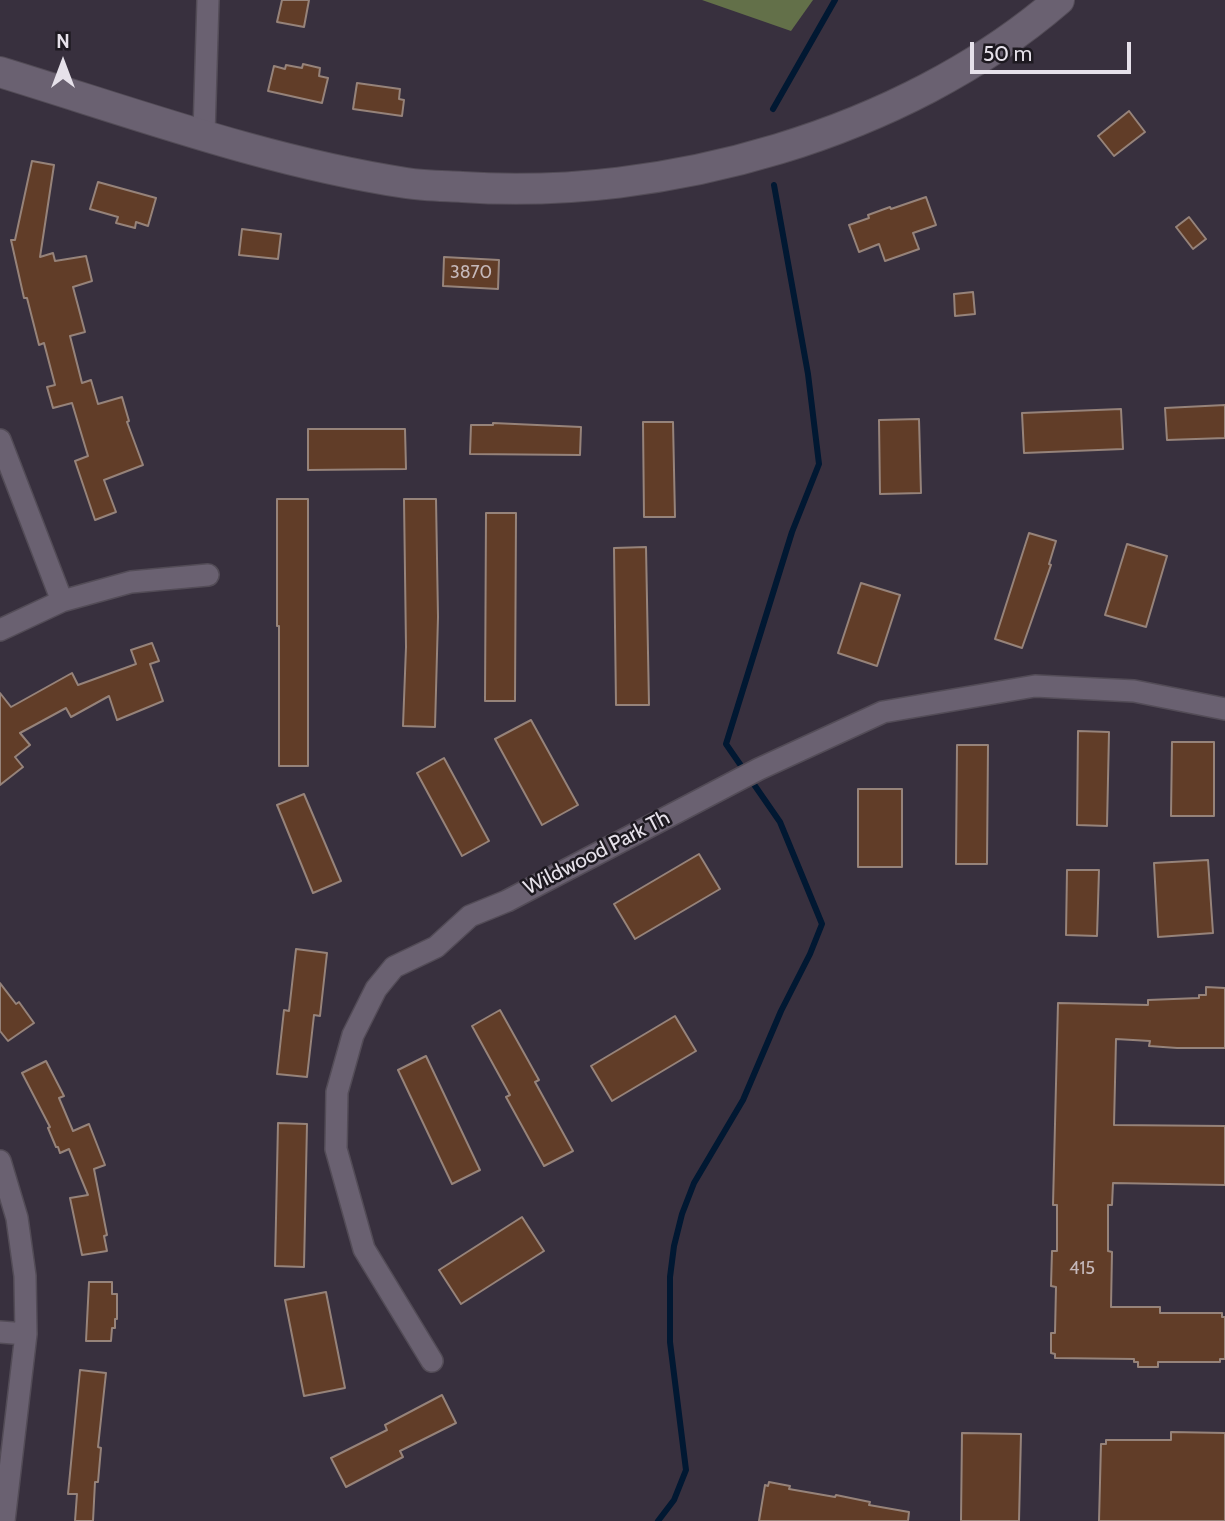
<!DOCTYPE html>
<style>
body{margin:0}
#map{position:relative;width:1225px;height:1521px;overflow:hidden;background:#38303e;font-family:Cabin,sans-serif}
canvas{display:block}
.north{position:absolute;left:28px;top:28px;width:70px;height:70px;-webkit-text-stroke:5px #1d1920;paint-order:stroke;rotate:0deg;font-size:19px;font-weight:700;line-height:28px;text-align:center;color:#e6e1ea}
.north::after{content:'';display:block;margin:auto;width:24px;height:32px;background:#e6e1ea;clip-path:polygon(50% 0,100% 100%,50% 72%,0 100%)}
.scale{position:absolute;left:970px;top:42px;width:161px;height:32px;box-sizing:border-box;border:4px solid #e6e1ea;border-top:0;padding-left:9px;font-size:21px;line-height:24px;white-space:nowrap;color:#e6e1ea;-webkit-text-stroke:5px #1d1920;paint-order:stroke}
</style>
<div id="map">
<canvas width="1225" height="1521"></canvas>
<div class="north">N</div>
<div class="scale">50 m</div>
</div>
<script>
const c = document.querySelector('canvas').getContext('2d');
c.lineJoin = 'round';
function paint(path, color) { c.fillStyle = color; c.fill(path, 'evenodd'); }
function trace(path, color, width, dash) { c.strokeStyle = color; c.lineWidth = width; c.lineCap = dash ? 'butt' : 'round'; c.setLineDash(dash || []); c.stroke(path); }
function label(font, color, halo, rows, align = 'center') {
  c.font = font + ' Cabin,sans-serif'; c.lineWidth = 5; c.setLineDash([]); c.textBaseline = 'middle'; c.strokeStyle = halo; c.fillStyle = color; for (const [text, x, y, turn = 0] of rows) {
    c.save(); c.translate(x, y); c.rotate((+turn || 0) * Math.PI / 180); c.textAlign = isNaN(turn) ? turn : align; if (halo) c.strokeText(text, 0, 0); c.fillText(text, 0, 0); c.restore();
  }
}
paint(new Path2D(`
 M 702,0 L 813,0 L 791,31 Z`), '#637049');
trace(new Path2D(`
 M 773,109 L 835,0
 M 658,1521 L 674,1500 L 686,1470 L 670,1342 L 670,1277 L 674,1246 L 682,1214 L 694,1183 L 743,1100 L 781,1011 L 810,954 L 822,924 L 780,822 L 726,744 L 792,532 L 819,464 L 808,374 L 774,185`), '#011832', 6);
const building = new Path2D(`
 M 282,0 L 309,0 L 304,27 L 277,22 Z
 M 303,64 L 320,68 L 319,76 L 328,78 L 322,103 L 268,91 L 274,66 L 285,69 L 286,65 L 302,68 Z
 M 357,83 L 400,89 L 399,99 L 404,100 L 402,116 L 353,109 Z
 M 1129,111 L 1145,132 L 1114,156 L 1098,136 Z
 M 32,161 L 54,165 L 40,257 L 53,253 L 55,261 L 86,256 L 92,281 L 73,287 L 85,332 L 70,336 L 82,383 L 91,380 L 98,404 L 122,397 L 129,421 L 127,422 L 143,465 L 104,480 L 116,512 L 95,520 L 75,461 L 88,456 L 72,403 L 53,408 L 47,387 L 55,385 L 44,343 L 39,345 L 27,298 L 24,298 L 11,240 L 15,240 Z
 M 98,182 L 156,198 L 148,226 L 136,222 L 135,228 L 116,223 L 118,217 L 90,209 Z
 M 926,197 L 936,225 L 913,233 L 919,249 L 885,261 L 879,244 L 859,252 L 849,225 L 869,218 L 868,215 L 890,207 L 891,209 Z
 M 1189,217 L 1206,239 L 1193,249 L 1176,227 Z
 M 242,229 L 281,234 L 278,259 L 239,255 Z
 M 444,257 L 499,260 L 498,289 L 443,286 Z
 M 973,292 L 975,314 L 955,316 L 954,294 Z
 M 1225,405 L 1225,438 L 1167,440 L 1165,408 Z
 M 1121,409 L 1123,449 L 1024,453 L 1022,413 Z
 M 919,419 L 921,493 L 880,494 L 879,420 Z
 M 643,422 L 673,422 L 675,517 L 644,517 Z
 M 493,423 L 581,427 L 580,455 L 470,454 L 471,425 L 493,425 Z
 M 308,429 L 405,429 L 406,469 L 308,470 Z
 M 277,499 L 308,499 L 308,766 L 279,766 L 279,626 L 277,626 Z
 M 404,499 L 436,499 L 438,617 L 435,727 L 403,726 L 406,647 Z
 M 486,513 L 516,513 L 515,701 L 485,701 Z
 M 1029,533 L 1056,541 L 1049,564 L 1051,565 L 1022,648 L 995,639 Z
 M 1127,544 L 1167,556 L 1146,627 L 1105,615 Z
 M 646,547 L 649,705 L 616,705 L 614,548 Z
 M 861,583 L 900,595 L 877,666 L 838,653 Z
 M 152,643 L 159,661 L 150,664 L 163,701 L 117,720 L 109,696 L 71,717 L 66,708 L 20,733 L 30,745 L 15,757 L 23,767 L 0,785 L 0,693 L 11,707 L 72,673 L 78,685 L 136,664 L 131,650 Z
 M 531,720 L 578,805 L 542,825 L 495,739 Z
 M 1078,731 L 1109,732 L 1107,826 L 1077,825 Z
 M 1172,742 L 1214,742 L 1214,816 L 1171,816 Z
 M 957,745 L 988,745 L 987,864 L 956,864 Z
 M 444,758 L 489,841 L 462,856 L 417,773 Z
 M 858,789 L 902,789 L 902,867 L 858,867 Z
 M 304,794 L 341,881 L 313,893 L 277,805 Z
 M 699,854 L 720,889 L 635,939 L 614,904 Z
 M 1208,860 L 1213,933 L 1158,937 L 1154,863 Z
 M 1067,870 L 1099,870 L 1097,936 L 1066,935 Z
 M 296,949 L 327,953 L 320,1016 L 314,1015 L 307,1077 L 277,1074 L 284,1010 L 289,1011 Z
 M 0,983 L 16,1004 L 19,1002 L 34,1023 L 8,1041 L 0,1031 Z
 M 1206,987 L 1225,988 L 1225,1048 L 1177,1048 L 1149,1046 L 1150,1041 L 1116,1039 L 1114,1125 L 1225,1126 L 1225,1185 L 1113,1183 L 1112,1205 L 1108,1205 L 1108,1251 L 1112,1252 L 1111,1307 L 1160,1307 L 1160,1313 L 1222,1313 L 1222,1317 L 1225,1317 L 1225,1359 L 1220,1359 L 1220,1362 L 1158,1362 L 1158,1367 L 1138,1367 L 1138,1362 L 1134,1362 L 1134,1359 L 1055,1358 L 1055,1354 L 1051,1353 L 1051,1333 L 1055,1333 L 1056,1287 L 1051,1286 L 1052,1251 L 1057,1251 L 1057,1205 L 1053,1205 L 1058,1003 L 1148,1005 L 1148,1000 L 1199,998 L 1199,995 L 1206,995 Z
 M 500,1010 L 539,1080 L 535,1082 L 573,1151 L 544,1166 L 506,1097 L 510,1095 L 472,1026 Z
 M 675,1016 L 696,1051 L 612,1101 L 591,1066 Z
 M 426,1056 L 480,1170 L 452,1184 L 398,1070 Z
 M 46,1061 L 64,1096 L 59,1098 L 73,1131 L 89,1124 L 105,1165 L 94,1169 L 107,1235 L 104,1236 L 107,1251 L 82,1255 L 70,1198 L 88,1195 L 69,1149 L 60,1153 L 58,1147 L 56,1147 L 48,1128 L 50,1127 L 22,1073 Z
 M 278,1123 L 307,1124 L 304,1267 L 275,1266 Z
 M 522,1217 L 544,1251 L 461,1304 L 439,1270 Z
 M 89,1282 L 112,1282 L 112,1294 L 117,1294 L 117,1319 L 115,1319 L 115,1328 L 112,1328 L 111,1341 L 86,1341 Z
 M 326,1292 L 345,1388 L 304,1396 L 285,1300 Z
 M 80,1370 L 106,1373 L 98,1447 L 101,1448 L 98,1482 L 95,1482 L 93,1521 L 75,1521 L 77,1494 L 68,1494 Z
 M 442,1395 L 456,1423 L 400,1451 L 403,1457 L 346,1487 L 331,1458 L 387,1430 L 385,1425 Z
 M 1171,1432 L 1225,1433 L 1225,1521 L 1099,1521 L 1101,1444 L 1106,1444 L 1106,1440 L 1171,1440 Z
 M 962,1433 L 1021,1434 L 1019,1521 L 961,1521 Z
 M 769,1482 L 790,1486 L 789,1489 L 835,1497 L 836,1495 L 870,1502 L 869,1505 L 909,1512 L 908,1521 L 759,1521 L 765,1485 L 768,1486 Z`);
paint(building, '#613d28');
trace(building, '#96837a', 2);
const street = new Path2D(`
 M 204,134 L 208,0
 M 0,440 L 62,601
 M 0,630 L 62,601 L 131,582 L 208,575
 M 0,1161 L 17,1218 L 25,1276 L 26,1334 L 4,1521
 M 0,1332 L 26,1334
 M 432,1361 L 364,1249 L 336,1149 L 337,1092 L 353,1035 L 376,989 L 394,967 L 436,947 L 470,916 L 507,901 L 759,769 L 883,712 L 1035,686 L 1134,691 L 1225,709`);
const secondary = new Path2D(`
 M 0,72 C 134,113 268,162 406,183 C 424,186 444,186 462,187 C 664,201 904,134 1059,0`);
trace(street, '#534c57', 24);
trace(secondary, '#534c57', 32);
trace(street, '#6a6171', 21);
trace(secondary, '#6a6171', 30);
label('18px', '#c5b8ba', null, [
 ["3870",471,273],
 ["415",1082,1269]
]);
label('21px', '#e6e1ea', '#1d1920', [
 ["Wildwood Park Th",597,853,-27]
]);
</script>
